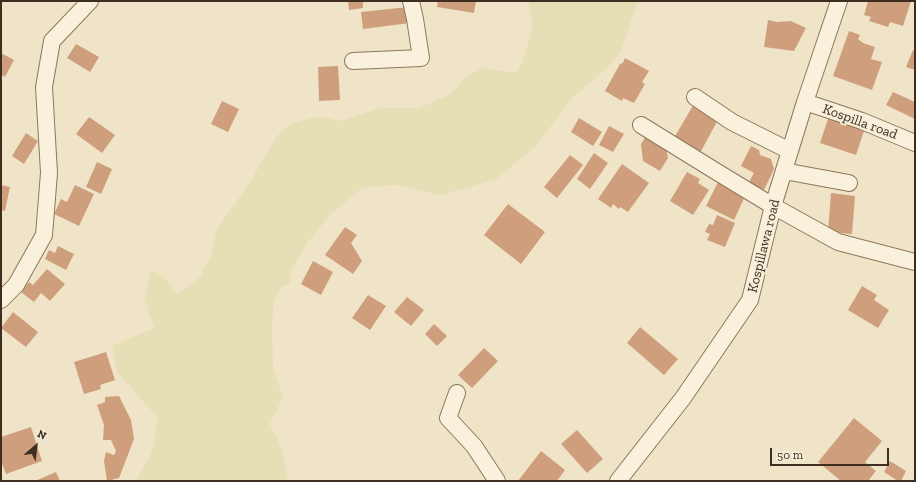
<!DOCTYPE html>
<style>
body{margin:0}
#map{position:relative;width:916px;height:482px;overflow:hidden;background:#f0e4c8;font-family:"Zilla Slab",serif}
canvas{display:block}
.frame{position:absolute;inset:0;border:2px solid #3d2e20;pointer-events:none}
.north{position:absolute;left:16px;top:426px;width:40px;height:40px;-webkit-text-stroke:3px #f7eed8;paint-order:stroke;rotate:28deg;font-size:11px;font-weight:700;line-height:16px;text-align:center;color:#3d2e20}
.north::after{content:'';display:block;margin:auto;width:14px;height:18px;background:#3d2e20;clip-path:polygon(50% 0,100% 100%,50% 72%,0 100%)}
.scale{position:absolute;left:770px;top:448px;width:119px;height:18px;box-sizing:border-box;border:2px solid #3d2e20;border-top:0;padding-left:5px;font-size:12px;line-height:14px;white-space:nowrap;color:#3d2e20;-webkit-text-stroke:3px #f7eed8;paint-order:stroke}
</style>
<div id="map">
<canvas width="916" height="482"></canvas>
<div class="frame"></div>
<div class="north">N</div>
<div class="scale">50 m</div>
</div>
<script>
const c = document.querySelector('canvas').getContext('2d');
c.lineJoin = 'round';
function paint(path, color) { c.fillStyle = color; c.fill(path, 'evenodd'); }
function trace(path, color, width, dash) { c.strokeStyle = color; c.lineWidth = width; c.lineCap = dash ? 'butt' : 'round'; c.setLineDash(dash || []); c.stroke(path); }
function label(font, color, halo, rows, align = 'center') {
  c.font = font + ' "Zilla Slab",serif'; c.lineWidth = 3.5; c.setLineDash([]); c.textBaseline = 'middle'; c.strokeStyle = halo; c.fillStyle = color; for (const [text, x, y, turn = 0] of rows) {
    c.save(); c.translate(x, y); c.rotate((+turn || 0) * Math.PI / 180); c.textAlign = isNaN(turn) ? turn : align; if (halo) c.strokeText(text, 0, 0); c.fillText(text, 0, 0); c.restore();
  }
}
paint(new Path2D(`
 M 528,1 L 638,1 L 621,51 L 607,68 L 572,98 L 536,146 L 495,180 L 440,195 L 397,185 L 363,187 L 330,215 L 308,242 L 292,268 L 290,283 L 281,287 L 274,302 L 272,322 L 273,367 L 283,398 L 270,424 L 282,449 L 288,481 L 136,481 L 153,450 L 158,418 L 117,372 L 112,346 L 154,328 L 145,300 L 150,270 L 163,276 L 178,294 L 200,277 L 211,255 L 217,229 L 250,182 L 277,136 L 290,124 L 319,116 L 340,121 L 381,108 L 419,108 L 451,94 L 468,75 L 483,68 L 516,73 L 522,64 L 533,25 Z`), '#e6deb5');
paint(new Path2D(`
 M 348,1 L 363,1 L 363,8 L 349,10 Z
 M 438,1 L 476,1 L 474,13 L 437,7 Z
 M 868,1 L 911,1 L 903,26 L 890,22 L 888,27 L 869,21 L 871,17 L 864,15 Z
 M 408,7 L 410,23 L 363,29 L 361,12 Z
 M 768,20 L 777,22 L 791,21 L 806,28 L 794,51 L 764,47 Z
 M 849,31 L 860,35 L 858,39 L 863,43 L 875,47 L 871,59 L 882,62 L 872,90 L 833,76 Z
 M 76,44 L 99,57 L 90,72 L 67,58 Z
 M 913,50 L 915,51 L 915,70 L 906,67 Z
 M 1,53 L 14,60 L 5,77 L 1,75 Z
 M 625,58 L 649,71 L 642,82 L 645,84 L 634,103 L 623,98 L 622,101 L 605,91 L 620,64 L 623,63 Z
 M 338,66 L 340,100 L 319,101 L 318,67 Z
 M 893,92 L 915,102 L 915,119 L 886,105 Z
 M 222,101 L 239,109 L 228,132 L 211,124 Z
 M 695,102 L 720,116 L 700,153 L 674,138 Z
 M 829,116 L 865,128 L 856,155 L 820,143 Z
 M 89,117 L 115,135 L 102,153 L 76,134 Z
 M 579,118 L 602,132 L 593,146 L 571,132 Z
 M 609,126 L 624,134 L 613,152 L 599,145 Z
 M 26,133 L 38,141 L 24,164 L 12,156 Z
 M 648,133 L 665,144 L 668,158 L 660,171 L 643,161 L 641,144 Z
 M 751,146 L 759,150 L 760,155 L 771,159 L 774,169 L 764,190 L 749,182 L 754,173 L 741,166 Z
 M 594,153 L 608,163 L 590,189 L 577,179 Z
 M 570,155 L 583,165 L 557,198 L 544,187 Z
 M 97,162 L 112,169 L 101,194 L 86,187 Z
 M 622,164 L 649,183 L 628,212 L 620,207 L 619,209 L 613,204 L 611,208 L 598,199 Z
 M 687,172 L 700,179 L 698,183 L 709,190 L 693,215 L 670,201 Z
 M 719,180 L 746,194 L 734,220 L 706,206 Z
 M 1,185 L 10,187 L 5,211 L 1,210 Z
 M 75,185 L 94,194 L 79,226 L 54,214 L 61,199 L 67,202 Z
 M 831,193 L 855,196 L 852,234 L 828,232 Z
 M 508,204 L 545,232 L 521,264 L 484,235 Z
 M 717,215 L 735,223 L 725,247 L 707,240 L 710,234 L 705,232 L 709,224 L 713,225 Z
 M 345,227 L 357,235 L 351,243 L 362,261 L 353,274 L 325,255 Z
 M 58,246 L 74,254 L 66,270 L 45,259 L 49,250 L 55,253 Z
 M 313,261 L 333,272 L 321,295 L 301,284 Z
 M 47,269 L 65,284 L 50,301 L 41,293 L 34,302 L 21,292 L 29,282 L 33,285 Z
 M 862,286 L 877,295 L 874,300 L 889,310 L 878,328 L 848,310 Z
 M 368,295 L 386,306 L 370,330 L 352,318 Z
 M 407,297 L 424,310 L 411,326 L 394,312 Z
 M 13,312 L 38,332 L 26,347 L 1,328 Z
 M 434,324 L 447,336 L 437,346 L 425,334 Z
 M 640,327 L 678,359 L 664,375 L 627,343 Z
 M 484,348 L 498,361 L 472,388 L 458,375 Z
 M 106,352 L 115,380 L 100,385 L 101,389 L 84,394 L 74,362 Z
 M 119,396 L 131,420 L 134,439 L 119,478 L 107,481 L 104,461 L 106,452 L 114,455 L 116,451 L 111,440 L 103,440 L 104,425 L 97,405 L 105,402 L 105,397 Z
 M 854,418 L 882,441 L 865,462 L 876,471 L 868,481 L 841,481 L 818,462 Z
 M 31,427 L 42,461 L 6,474 L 1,461 L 1,437 Z
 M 577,430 L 603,459 L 587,473 L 561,444 Z
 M 541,451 L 565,470 L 557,481 L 518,481 Z
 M 890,461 L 906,471 L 901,481 L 898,481 L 884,472 Z
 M 56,472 L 60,481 L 35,481 Z`), '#cf9f7d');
const minor = new Path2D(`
 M 353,61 L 421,58 L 415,19 L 411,1
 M 695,97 L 732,122 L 790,151
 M 805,102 L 862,121 L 915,143
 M 641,125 L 717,172 L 773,206 L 838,242 L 915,262
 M 784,171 L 849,183
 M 1,300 L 16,285 L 44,235 L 49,173 L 44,87 L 52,41 L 90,1
 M 457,393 L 448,418 L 474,446 L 497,481
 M 618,481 L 683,398 L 750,300 L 773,206 L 805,102 L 839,1`);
trace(minor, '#8d765c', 18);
trace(minor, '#faf1dc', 16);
label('14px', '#3d2e20', '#f7eed8', [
 ["Kospilla road",860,122,20],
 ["Kospillawa road",764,246,-76]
]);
</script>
